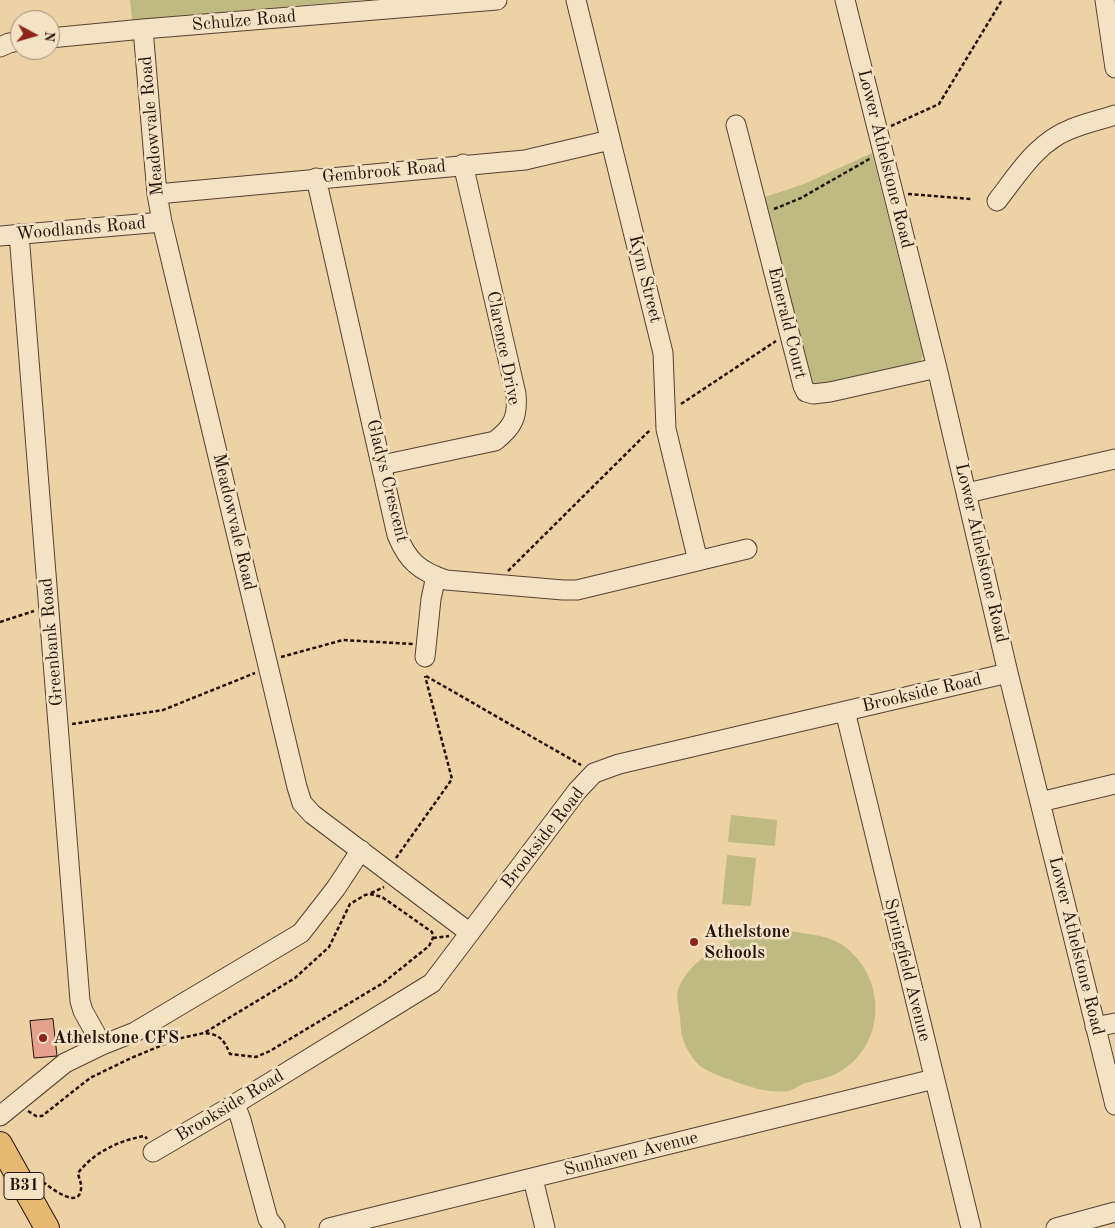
<!DOCTYPE html>
<style>
body{margin:0}
#map{position:relative;width:1115px;height:1228px;overflow:hidden;background:#ecd2a5;font-family:"Old Standard TT",serif}
canvas{display:block}
.north{position:absolute;left:10px;top:10px;width:50px;height:50px;box-sizing:border-box;background:#f3e2c4;border:1px solid #a08e7a;border-radius:50%;rotate:96deg;font-size:14px;font-weight:700;line-height:20px;text-align:center;color:#24110a}
.north::after{content:'';display:block;margin:auto;width:18px;height:22px;background:#8f2418;clip-path:polygon(50% 0,100% 100%,50% 72%,0 100%)}
</style>
<div id="map">
<canvas width="1115" height="1228"></canvas>
<div class="north">N</div>
</div>
<script>
const c = document.querySelector('canvas').getContext('2d');
c.lineJoin = 'round';
function paint(path, color) { c.fillStyle = color; c.fill(path, 'evenodd'); }
function trace(path, color, width, dash) { c.strokeStyle = color; c.lineWidth = width; c.lineCap = dash ? 'butt' : 'round'; c.setLineDash(dash || []); c.stroke(path); }
function label(font, color, halo, rows, align = 'center') {
  c.font = font + ' "Old Standard TT",serif'; c.lineWidth = 5; c.setLineDash([]); c.textBaseline = 'middle'; c.strokeStyle = halo; c.fillStyle = color; for (const [text, x, y, turn = 0] of rows) {
    c.save(); c.translate(x, y); c.rotate((+turn || 0) * Math.PI / 180); c.textAlign = isNaN(turn) ? turn : align; if (halo) c.strokeText(text, 0, 0); c.fillText(text, 0, 0); c.restore();
  }
}
paint(new Path2D(`
 M 130,0 L 361,0 L 132,20 Z
 M 872,153 L 923,355 L 919,365 L 820,388 L 811,383 L 765,197 L 804,184 Z
 M 731,815 L 777,820 L 775,846 L 728,842 Z
 M 727,855 L 756,858 L 751,906 L 722,904 Z
 M 783,929 C 803,935 823,933 841,944 C 886,974 888,1042 841,1071 C 830,1078 818,1080 805,1083 C 799,1085 794,1090 788,1091 C 766,1094 745,1085 725,1078 C 717,1075 701,1069 696,1062 C 683,1045 681,1037 680,1017 C 679,1009 676,998 678,990 C 686,963 727,939 753,931 C 762,928 774,930 783,929 Z`), '#bfba81');
const building = new Path2D(`
 M 53,1019 L 57,1056 L 34,1058 L 30,1021 Z`);
paint(building, '#e4a18b');
trace(building, '#24110a', 1);
const minor = new Path2D(`
 M 576,0 L 663,353 L 666,429 L 698,561
 M 845,0 L 937,368 L 1008,673 L 1115,1105
 M 1105,0 L 1115,68
 M 143,29 L 157,194 L 162,222 L 297,787 L 302,803 L 312,814 L 470,933
 M 50,38 L 143,29 L 497,0
 M 0,47 L 9,43 L 20,41
 M 736,125 L 803,386 L 806,392 L 813,394 L 830,392 L 937,368
 M 316,178 L 397,535 C 408,562 420,571 446,580 L 563,590 L 577,590 L 747,549
 M 157,194 L 525,160 L 610,140
 M 997,201 C 1018,174 1037,142 1071,129 C 1085,123 1100,120 1115,115
 M 19,234 L 80,1001 L 83,1011 L 102,1045
 M 0,236 L 162,222
 M 382,465 L 495,441 C 513,427 518,417 516,394 L 463,164
 M 967,493 L 1115,459
 M 425,657 L 431,599 L 436,576
 M 845,711 L 971,1228
 M 1040,802 L 1115,784
 M 1095,1027 L 1115,1023
 M 235,1104 L 241,1120 L 268,1219 L 275,1228
 M 0,1116 L 65,1063 L 102,1045 L 135,1032 L 301,933 L 336,888 L 361,850
 M 153,1152 L 235,1104 L 432,983 L 577,791 L 594,773 L 619,764 L 1008,673
 M 533,1179 L 545,1228
 M 329,1228 L 934,1079
 M 1056,1228 L 1115,1212`);
const major = new Path2D(`
 M 0,1144 L 47,1228`);
trace(minor, '#564131', 21);
trace(major, '#24110a', 26);
trace(new Path2D(`
 M 891,126 L 939,104 L 1002,0
 M 908,194 L 971,199
 M 774,209 L 801,198 L 871,158
 M 681,404 L 776,341
 M 508,571 L 651,429
 M 0,622 L 34,611
 M 281,657 L 343,640 L 413,644
 M 426,676 L 581,765
 M 72,724 L 163,710 L 255,673
 M 396,858 L 452,779 L 425,676
 M 371,893 L 384,887
 M 433,938 L 449,936
 M 28,1111 L 36,1116 L 42,1116 L 90,1078 L 131,1058 L 177,1039 L 204,1033 L 295,978 L 329,947 L 350,904 L 365,895 L 370,894 L 382,897 L 432,932 L 433,938 L 429,946 L 383,983 L 270,1051 L 256,1057 L 230,1054 C 224,1040 220,1034 204,1033
 M 43,1182 C 51,1188 79,1210 81,1189 C 82,1184 79,1179 78,1173 C 94,1152 120,1140 145,1136 L 147,1139`), '#24110a', 2.5, [4, 2.5]);
trace(minor, '#f3e2c4', 19);
trace(major, '#e6b972', 24);
for (const [x, y, r, color] of [
 [694,942,5,"#8f2418"],
 [43,1038,5,"#8f2418"]
]) { const dot = new Path2D(); dot.arc(x, y, r, 0, 2 * Math.PI); c.fillStyle = color; c.fill(dot); trace(dot, '#f3e2c4', 2); }
for (const [x, y, w] of [
 [24,1186,40]
]) { const box = new Path2D(); box.roundRect(x - w / 2, y - 13.5, w, 27, 4); c.fillStyle = '#f3e2c4'; c.fill(box); trace(box, '#24110a', 1); }
label('bold 16px', '#24110a', null, [
 ["B31",24,1186]
]);
label('18px', '#24110a', '#f3e2c4', [
 ["Schulze Road",244,21,-5],
 ["Meadowvale Road",152,126,-95],
 ["Lower Athelstone Road",885,159,76],
 ["Gembrook Road",384,172,-5],
 ["Woodlands Road",81,229,-5],
 ["Kym Street",645,279,76],
 ["Emerald Court",787,323,76],
 ["Clarence Drive",503,348,79],
 ["Gladys Crescent",387,481,76],
 ["Meadowvale Road",234,522,77],
 ["Lower Athelstone Road",981,553,77],
 ["Greenbank Road",52,642,-95],
 ["Brookside Road",922,693,-13],
 ["Brookside Road",543,838,-52],
 ["Lower Athelstone Road",1076,946,76],
 ["Springfield Avenue",907,970,76],
 ["Brookside Road",230,1106,-31],
 ["Sunhaven Avenue",631,1154,-14]
]);
label('bold 18px', '#24110a', '#f3e2c4', [
 ["Athelstone",704,932],
 ["Schools",704,953],
 ["Athelstone CFS",53,1038]
], 'left');
</script>
